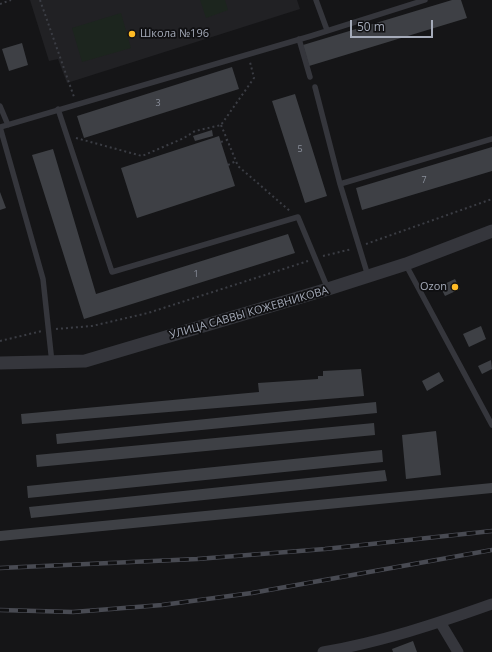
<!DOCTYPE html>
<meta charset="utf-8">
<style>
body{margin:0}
#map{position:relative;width:492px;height:652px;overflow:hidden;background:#151517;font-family:"Open Sans",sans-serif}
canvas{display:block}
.scale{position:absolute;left:350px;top:20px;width:83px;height:18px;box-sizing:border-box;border:2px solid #a5abb9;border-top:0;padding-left:5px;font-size:12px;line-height:14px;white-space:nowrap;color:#a5abb9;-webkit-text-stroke:3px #101012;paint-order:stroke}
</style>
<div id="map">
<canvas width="492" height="652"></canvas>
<div class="scale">50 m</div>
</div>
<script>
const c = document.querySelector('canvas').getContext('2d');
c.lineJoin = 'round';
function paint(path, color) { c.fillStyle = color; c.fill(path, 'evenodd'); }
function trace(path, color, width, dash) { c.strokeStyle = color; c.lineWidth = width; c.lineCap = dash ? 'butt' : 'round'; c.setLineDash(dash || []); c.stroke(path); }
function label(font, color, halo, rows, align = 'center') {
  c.font = font + ' "Open Sans",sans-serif'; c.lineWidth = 3.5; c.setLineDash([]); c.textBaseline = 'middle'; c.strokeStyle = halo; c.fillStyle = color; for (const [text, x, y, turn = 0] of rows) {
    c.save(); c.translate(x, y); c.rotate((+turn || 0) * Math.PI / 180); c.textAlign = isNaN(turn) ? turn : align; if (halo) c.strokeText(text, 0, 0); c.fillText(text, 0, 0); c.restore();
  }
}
paint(new Path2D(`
 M 30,0 L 297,0 L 300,9 L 67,83 L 58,59 L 49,61 Z`), '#212124');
paint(new Path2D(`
 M 200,0 L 225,0 L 228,10 L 206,18 Z
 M 121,13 L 131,48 L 82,62 L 72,28 Z`), '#1c251e');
paint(new Path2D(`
 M 452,0 L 461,0 L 467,18 L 309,66 L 303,45 Z
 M 22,43 L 28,65 L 9,71 L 2,49 Z
 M 232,67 L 239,89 L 84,138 L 77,116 Z
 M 295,94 L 327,196 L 305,203 L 272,101 Z
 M 212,130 L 213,136 L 195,141 L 193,136 Z
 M 219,136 L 235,186 L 137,218 L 121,168 Z
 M 492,147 L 492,171 L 362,210 L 356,188 Z
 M 53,149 L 96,294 L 288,234 L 295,253 L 84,319 L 32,155 Z
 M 0,192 L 6,208 L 0,210 Z
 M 455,279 L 460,289 L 445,296 L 440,286 Z
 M 481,326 L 486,339 L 469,347 L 463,334 Z
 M 491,360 L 492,369 L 482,374 L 478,366 Z
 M 361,369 L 364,396 L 22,424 L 21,414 L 259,392 L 258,383 L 318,379 L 318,376 L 323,376 L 323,371 Z
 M 439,372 L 444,381 L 427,391 L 422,381 Z
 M 376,402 L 377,413 L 57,444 L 56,434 Z
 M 374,423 L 375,435 L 37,467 L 36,455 Z
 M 436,431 L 441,475 L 406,479 L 402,435 Z
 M 382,450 L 383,462 L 28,498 L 27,486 Z
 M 385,470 L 387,481 L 31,518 L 29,507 Z
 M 492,483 L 492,493 L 0,541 L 0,531 Z
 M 413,641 L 417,652 L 393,652 L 392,649 Z`), '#3e4045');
trace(new Path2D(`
 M 40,0 L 74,97
 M 0,4 L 11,0
 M 221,125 L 238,166 L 291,212
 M 76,138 L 142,156 L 184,138 L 195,131 L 221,125 L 254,78 L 250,62
 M 221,142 L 227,140
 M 228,165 L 236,161
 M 366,244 L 492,199
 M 323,256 L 352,249
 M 56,329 L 92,326 L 148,313 L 308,261
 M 0,341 L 42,331`), '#3b3d44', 2, [2, 3]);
trace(new Path2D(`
 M 316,0 L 327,30
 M 299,39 L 310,77
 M 315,87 L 340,184 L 368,276
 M 0,106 L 8,125
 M 58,109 L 112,272 L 298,217 L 328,289
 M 0,127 L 311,36 L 425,0
 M 0,127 L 43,279 L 52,363
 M 340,184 L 492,139
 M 406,265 L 492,425`), '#35363c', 5.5);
trace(new Path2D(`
 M 440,622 L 458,652
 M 323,652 C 381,642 436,624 492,604`), '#35363c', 11);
trace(new Path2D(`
 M 0,363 L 85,361 L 328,289 L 406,264 L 492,231`), '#35363c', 13);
const rail = new Path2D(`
 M 0,568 L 197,559 L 325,549 L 492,531
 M 0,610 L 73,612 L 162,605 L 252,593 L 492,550`);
trace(rail, '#484a52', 4.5);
trace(rail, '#101012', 3, [9]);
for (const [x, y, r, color] of [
 [132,34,4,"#ffbb25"],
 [455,287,4,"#ffbb25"]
]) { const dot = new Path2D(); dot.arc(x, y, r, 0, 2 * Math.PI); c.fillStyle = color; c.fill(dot); trace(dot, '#101012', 1.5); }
label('9px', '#8b909c', null, [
 ["3",158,103],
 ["5",300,149],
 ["7",424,180],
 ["1",196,274]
]);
label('11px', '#a5abb9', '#101012', [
 ["Школа №196",140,34],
 ["Ozon",447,287,"right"]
], 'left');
label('11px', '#a5abb9', '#101012', [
 ["УЛИЦА САВВЫ КОЖЕВНИКОВА",249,313,-16]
]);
</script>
